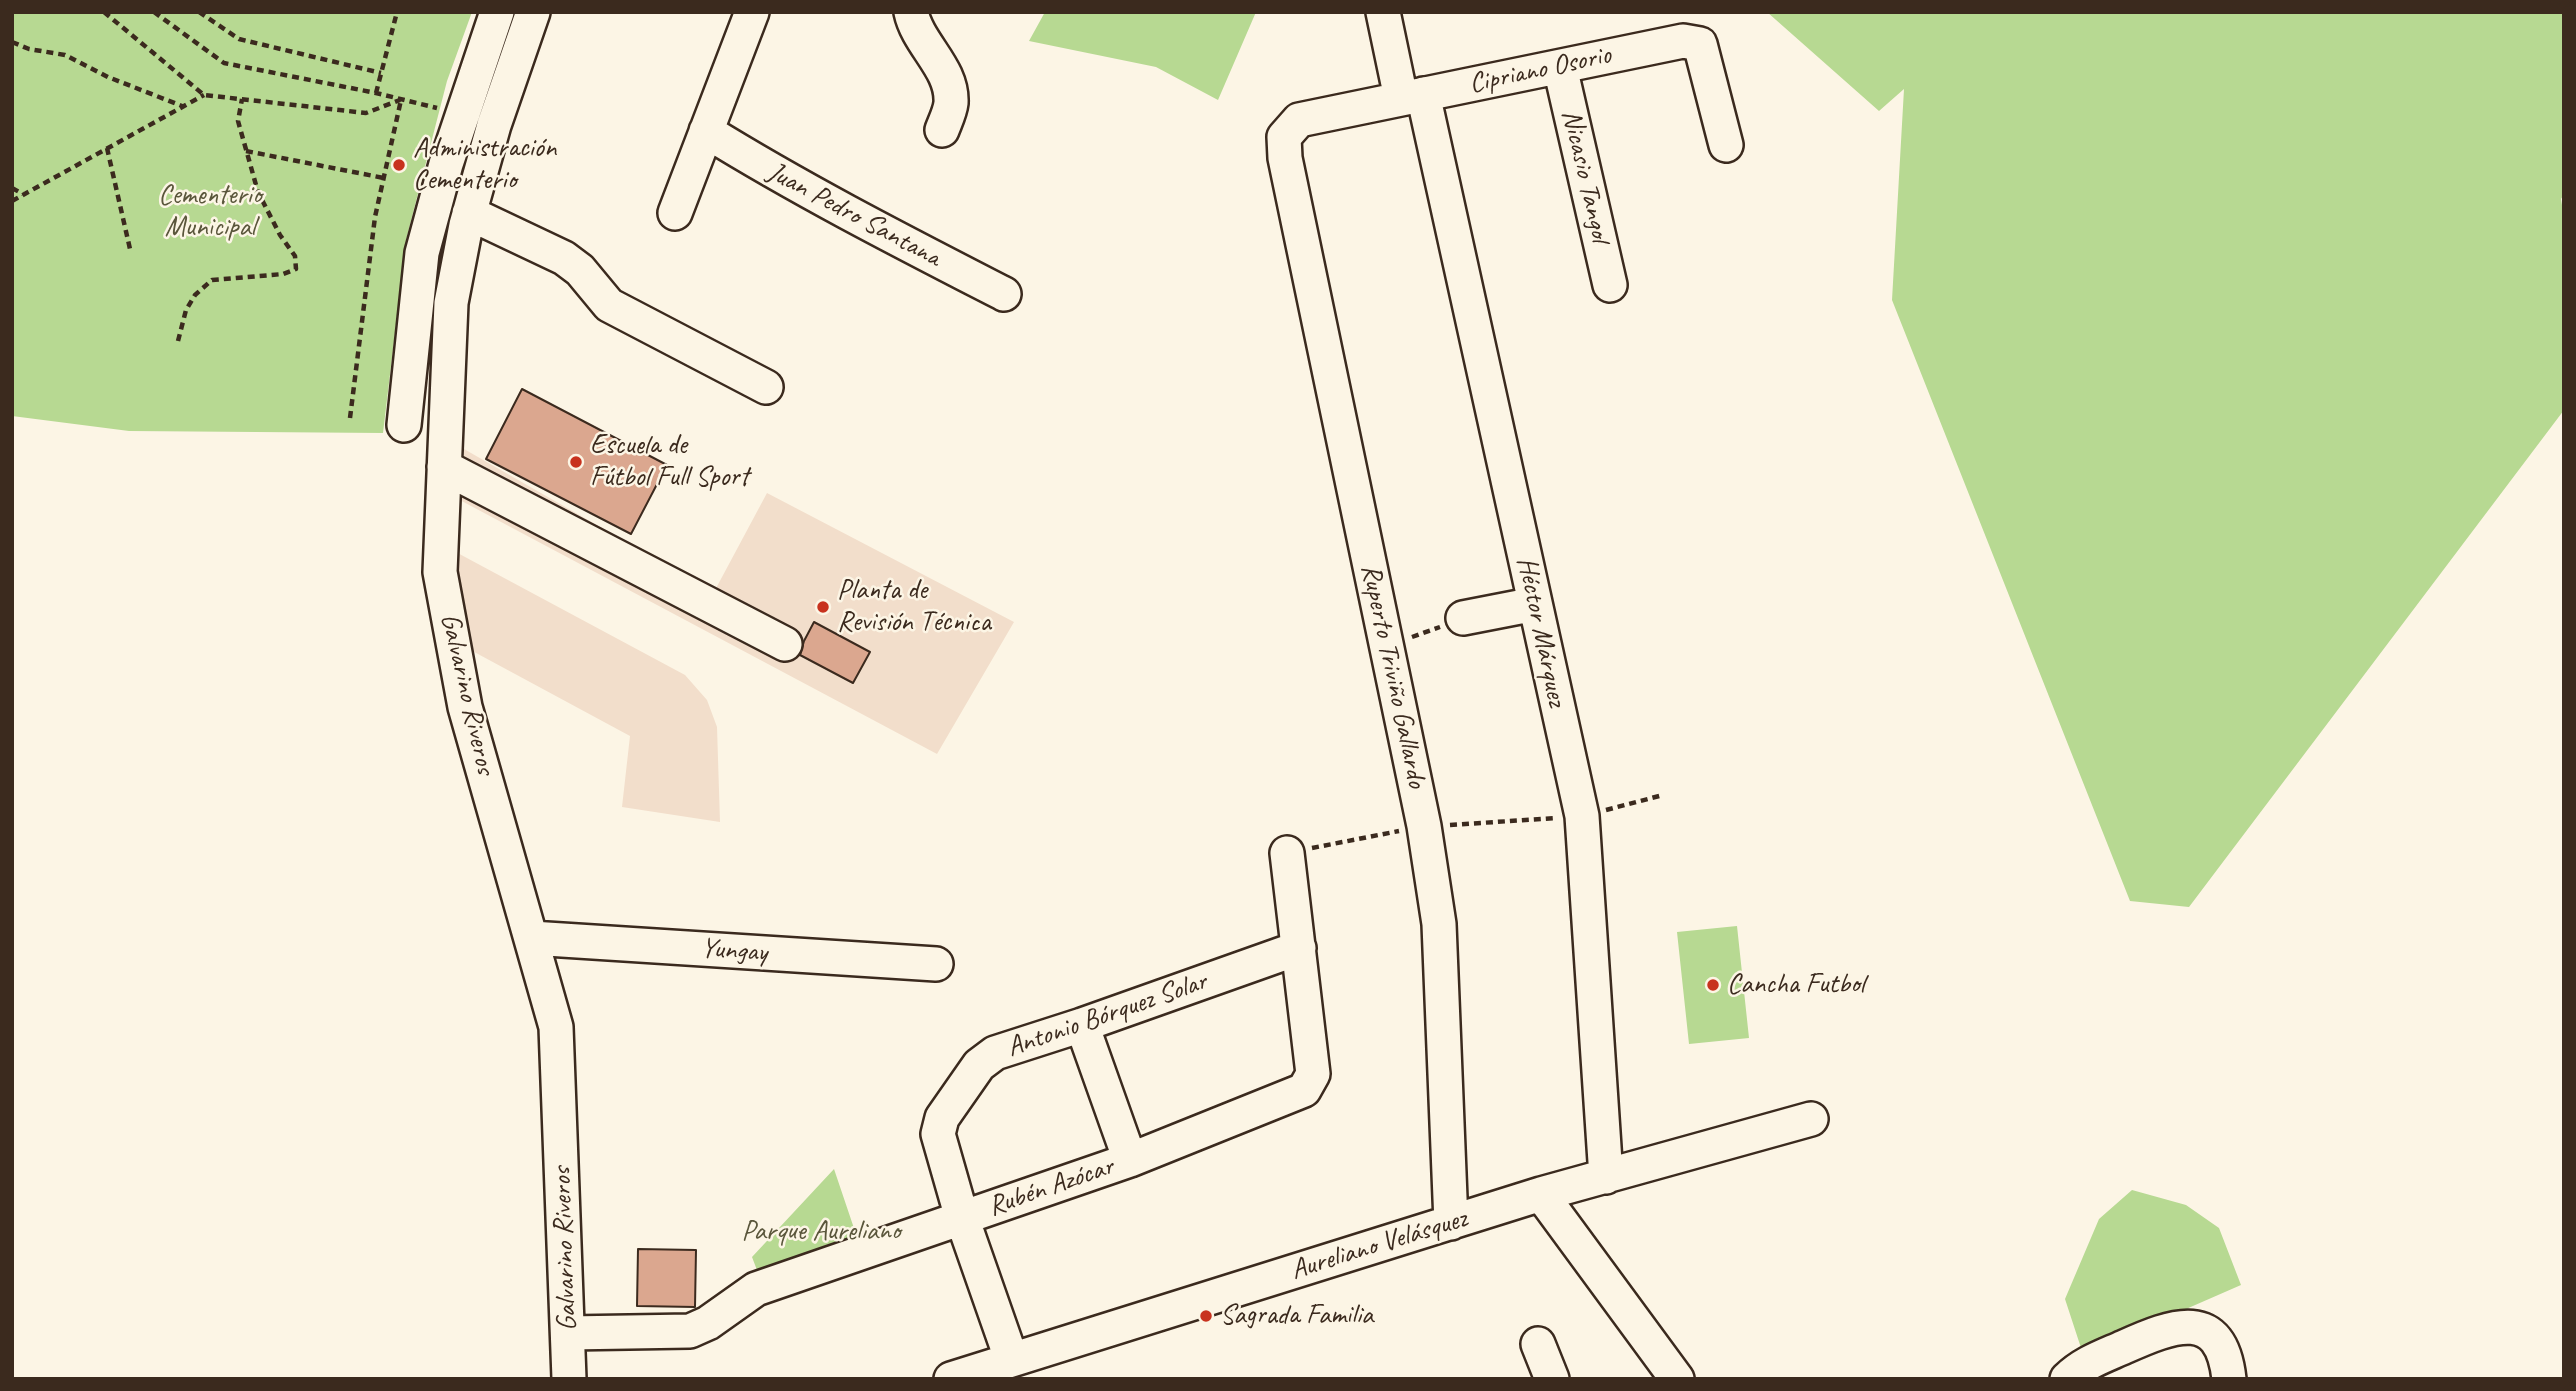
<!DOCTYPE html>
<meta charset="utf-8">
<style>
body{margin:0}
#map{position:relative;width:2576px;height:1391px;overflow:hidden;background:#fcf5e5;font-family:Caveat,sans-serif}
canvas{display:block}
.frame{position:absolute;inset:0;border:14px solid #3b2a1e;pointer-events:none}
</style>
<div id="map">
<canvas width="2576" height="1391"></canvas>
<div class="frame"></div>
</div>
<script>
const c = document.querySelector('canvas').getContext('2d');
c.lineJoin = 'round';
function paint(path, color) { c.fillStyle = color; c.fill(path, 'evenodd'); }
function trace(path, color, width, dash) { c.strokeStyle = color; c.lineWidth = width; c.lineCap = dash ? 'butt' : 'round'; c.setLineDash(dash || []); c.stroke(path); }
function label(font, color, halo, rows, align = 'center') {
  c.font = font + ' Caveat,sans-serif'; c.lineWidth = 5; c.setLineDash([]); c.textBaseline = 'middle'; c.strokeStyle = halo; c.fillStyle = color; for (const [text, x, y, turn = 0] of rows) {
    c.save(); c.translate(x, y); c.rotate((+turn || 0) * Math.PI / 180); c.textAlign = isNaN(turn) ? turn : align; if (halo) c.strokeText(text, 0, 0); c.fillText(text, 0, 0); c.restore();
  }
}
paint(new Path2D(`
 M 457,445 L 714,592 L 767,493 L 1014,622 L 937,754 L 456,498 Z
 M 452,550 L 685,675 L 707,700 L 717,727 L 720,822 L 622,807 L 630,736 L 465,647 Z`), '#f2decb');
paint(new Path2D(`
 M 12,12 L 472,12 L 447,81 L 406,240 L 383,433 L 129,431 L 12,416 Z
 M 1045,12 L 1256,12 L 1218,100 L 1156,67 L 1029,41 Z
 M 1767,12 L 2564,12 L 2564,194 L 2561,199 L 2564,217 L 2564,410 L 2189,907 L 2130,901 L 1892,300 L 1904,89 L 1879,111 Z
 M 1737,926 L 1749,1038 L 1689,1044 L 1677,932 Z
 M 834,1169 L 862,1252 L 763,1286 L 752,1257 Z
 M 2132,1190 L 2186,1205 L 2219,1228 L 2241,1285 L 2083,1354 L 2065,1299 L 2099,1219 Z`), '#b7d992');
const building = new Path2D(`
 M 522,389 L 667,465 L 631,534 L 486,459 Z
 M 814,622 L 870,652 L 853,683 L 800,655 L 804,641 Z
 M 638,1249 L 696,1250 L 695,1307 L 637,1306 Z`);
paint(building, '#dba78f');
trace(building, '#3b2a1e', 2);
const minor = new Path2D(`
 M 533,12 L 494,125 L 466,225 L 451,303 L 440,572 L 465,707 L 556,1027 L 569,1379
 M 911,12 C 918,45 953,68 951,103 C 950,112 945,122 942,130
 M 1383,12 L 1401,98
 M 1560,67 L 1610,285
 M 1423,94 L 1582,816 L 1606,1177
 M 706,131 C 803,191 903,242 1004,294
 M 469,213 L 564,258 L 580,270 L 609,305 L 766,387
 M 675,213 L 752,12
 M 404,425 L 422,253 L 446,164 L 497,12
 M 444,467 L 785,644
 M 1463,618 L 1535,604
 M 531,938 L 936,964
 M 1082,1025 L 1130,1160
 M 1541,1194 L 1677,1379
 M 1451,1223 L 1439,924 L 1424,826 L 1285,158 L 1284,137 L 1299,120 L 1683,41 L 1700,44 L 1726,145
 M 568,1333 L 690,1331 L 708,1323 L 756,1289 L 1130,1160 L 1304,1090 L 1313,1074 L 1287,853
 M 1538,1344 L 1552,1379
 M 1011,1358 L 962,1218 L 938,1134 L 942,1118 L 979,1065 L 995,1053 L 1082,1025 L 1299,948
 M 951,1379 L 1541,1194 L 1811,1119
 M 2067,1379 C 2083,1363 2104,1356 2124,1347 C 2173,1325 2221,1306 2229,1379`);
trace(minor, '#3b2a1e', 38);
trace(new Path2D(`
 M 104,12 L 204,95 L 366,113 L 400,100
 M 154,12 L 224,63 L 376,93 L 437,108
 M 199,12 L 239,39 L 381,73
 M 12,42 L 29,49 L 65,55 L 108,77 L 182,106
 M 376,93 L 397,12
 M 107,148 L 130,249
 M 246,151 L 384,178
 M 12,188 L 23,194
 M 12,201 L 204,95
 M 178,341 L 186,310 L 195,295 L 212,280 L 283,274 L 296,269 L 295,256 L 280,235 L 258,192 L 238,121 L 242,99
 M 350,418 L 375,217 L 401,100
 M 1412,637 L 1440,627
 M 1606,810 L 1663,795
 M 1450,825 L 1556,818
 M 1312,848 L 1399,831`), '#3b2a1e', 4.5, [7, 5]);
trace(minor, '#fcf5e5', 33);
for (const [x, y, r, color] of [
 [399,165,7,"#c8321e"],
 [576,462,7,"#c8321e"],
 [823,607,7,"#c8321e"],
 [1713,985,7,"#c8321e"],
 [1206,1316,7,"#c8321e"]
]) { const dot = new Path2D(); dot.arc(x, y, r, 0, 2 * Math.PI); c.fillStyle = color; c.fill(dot); trace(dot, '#fcf5e5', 2.5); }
label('28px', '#3b2a1e', '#fcf5e5', [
 ["Cipriano Osorio",1540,70,-12],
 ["Nicasio Tangol",1585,176,77],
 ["Juan Pedro Santana",854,215,28],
 ["Héctor Márquez",1541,632,78],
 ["Ruperto Triviño Gallardo",1393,676,78],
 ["Galvarino Riveros",467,694,77],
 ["Yungay",734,951,4],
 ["Antonio Bórquez Solar",1107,1015,-19],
 ["Rubén Azócar",1051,1187,-19],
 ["Aureliano Velásquez",1379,1245,-17],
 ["Galvarino Riveros",565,1249,-92]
]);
label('28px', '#3b2a1e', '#fcf5e5', [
 ["Administración",413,149],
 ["Cementerio",413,181],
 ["Escuela de",590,446],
 ["Fútbol Full Sport",590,478],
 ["Planta de",837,591],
 ["Revisión Técnica",837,623],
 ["Cancha Futbol",1727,985],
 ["Sagrada Familia",1220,1316]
], 'left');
label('28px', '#5a563b', '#fcf5e5', [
 ["Cementerio",210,196],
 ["Municipal",210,228],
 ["Parque Aureliano",821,1232]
]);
</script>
